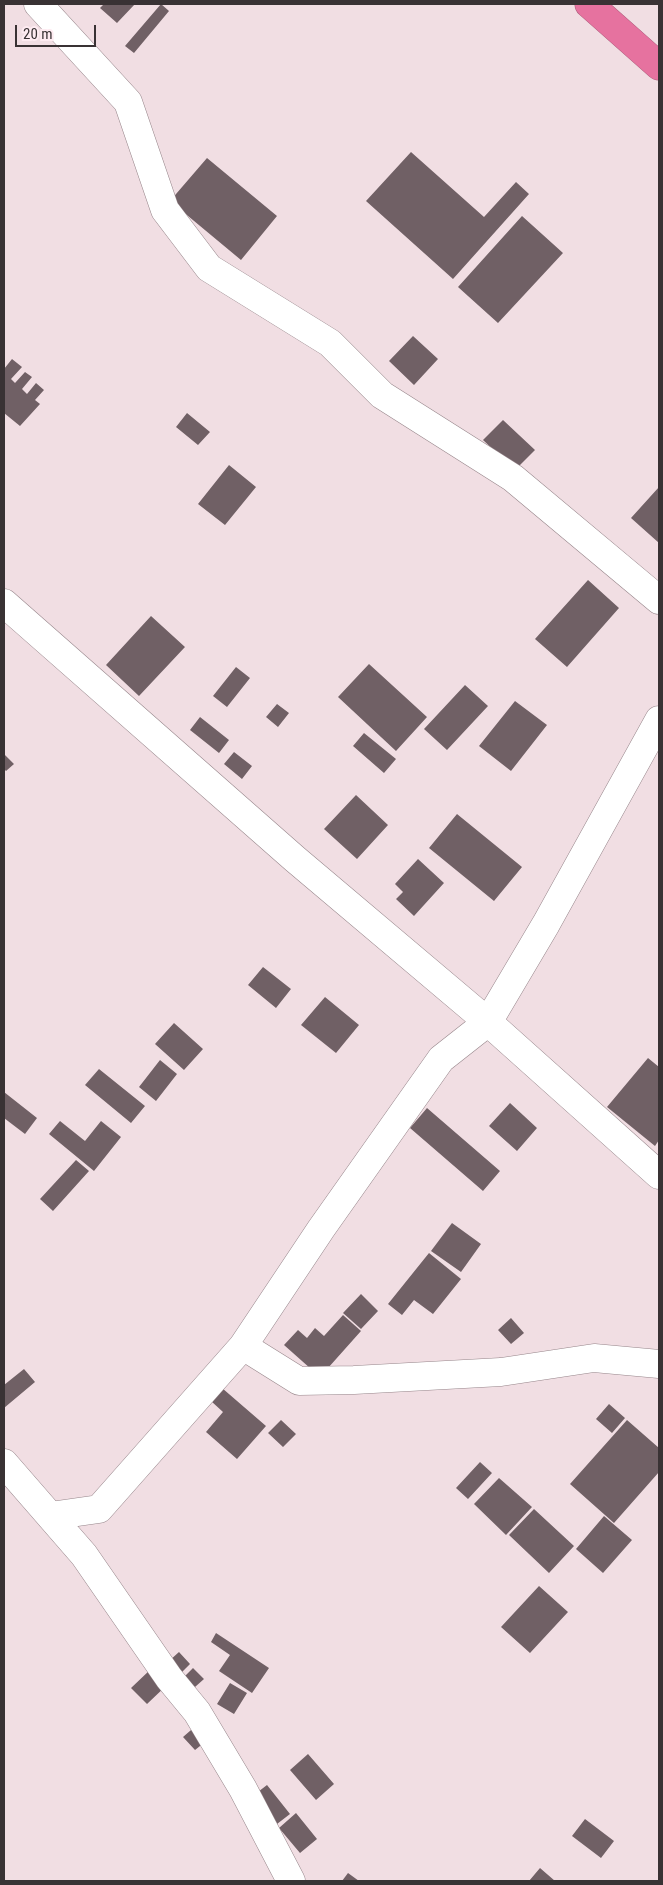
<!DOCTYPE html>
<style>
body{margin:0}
#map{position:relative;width:663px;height:1885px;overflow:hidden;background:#f1dee3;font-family:"Roboto Condensed",sans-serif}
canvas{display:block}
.frame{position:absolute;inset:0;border:5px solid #393234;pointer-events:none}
.scale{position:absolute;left:15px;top:25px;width:81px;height:22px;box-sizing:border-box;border:2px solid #393234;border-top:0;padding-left:6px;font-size:15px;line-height:18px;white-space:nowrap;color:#393234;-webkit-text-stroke:4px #feebf1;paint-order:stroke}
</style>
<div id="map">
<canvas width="663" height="1885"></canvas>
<div class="frame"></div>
<div class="scale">20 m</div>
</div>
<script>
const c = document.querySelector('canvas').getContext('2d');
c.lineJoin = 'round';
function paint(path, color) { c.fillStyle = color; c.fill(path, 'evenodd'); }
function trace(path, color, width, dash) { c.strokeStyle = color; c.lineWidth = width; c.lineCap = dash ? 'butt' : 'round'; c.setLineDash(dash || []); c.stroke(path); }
paint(new Path2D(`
 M 104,4 L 135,4 L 117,23 L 100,8 Z
 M 161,4 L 169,11 L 134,53 L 125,46 Z
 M 411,152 L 484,217 L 516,182 L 529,194 L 453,279 L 366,201 Z
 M 207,158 L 277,216 L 241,260 L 170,201 Z
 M 522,216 L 563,253 L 498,323 L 458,287 Z
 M 413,336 L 438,359 L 414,385 L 389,361 Z
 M 12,359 L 22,367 L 11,379 L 15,383 L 25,372 L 32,377 L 22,389 L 27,394 L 36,383 L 44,390 L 35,400 L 40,404 L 20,426 L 4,413 L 4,369 Z
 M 187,413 L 210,432 L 198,445 L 176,427 Z
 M 503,420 L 535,450 L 515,470 L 483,440 Z
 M 229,465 L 256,487 L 225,525 L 198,504 Z
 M 659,487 L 659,543 L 631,518 Z
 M 588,580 L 619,608 L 567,667 L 535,639 Z
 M 151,616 L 185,647 L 139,696 L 106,665 Z
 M 369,664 L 427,717 L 396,751 L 338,697 Z
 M 236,667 L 250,678 L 227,707 L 213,696 Z
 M 465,685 L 488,706 L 447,750 L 424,729 Z
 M 515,701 L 547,725 L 511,771 L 479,746 Z
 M 277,704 L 289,713 L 278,727 L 266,717 Z
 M 200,717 L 229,740 L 219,753 L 190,730 Z
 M 364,733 L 396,759 L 384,773 L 353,746 Z
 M 234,752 L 252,766 L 242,779 L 224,764 Z
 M 4,754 L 14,764 L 6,771 L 4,769 Z
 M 356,795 L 388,825 L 357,859 L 324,829 Z
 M 457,814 L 522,867 L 494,901 L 429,848 Z
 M 418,859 L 444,883 L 414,916 L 396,899 L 403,892 L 395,884 Z
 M 263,967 L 291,989 L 276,1008 L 248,985 Z
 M 325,997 L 359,1025 L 336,1053 L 301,1025 Z
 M 174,1023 L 203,1049 L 184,1070 L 155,1044 Z
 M 648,1058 L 659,1067 L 659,1140 L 655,1146 L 607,1107 Z
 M 160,1060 L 177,1074 L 156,1101 L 139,1087 Z
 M 99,1069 L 145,1106 L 131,1123 L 85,1085 Z
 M 4,1092 L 37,1118 L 25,1134 L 4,1118 Z
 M 510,1103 L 537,1128 L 517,1151 L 489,1126 Z
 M 427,1108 L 500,1171 L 483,1191 L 410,1128 Z
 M 60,1121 L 85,1141 L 101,1121 L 121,1137 L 94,1171 L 49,1134 Z
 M 76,1160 L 89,1171 L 53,1211 L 40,1199 Z
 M 452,1223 L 481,1244 L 461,1272 L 431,1251 Z
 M 429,1253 L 461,1279 L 433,1314 L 414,1300 L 402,1315 L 388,1304 Z
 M 361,1294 L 378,1311 L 361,1329 L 343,1313 Z
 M 343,1315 L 361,1331 L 320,1377 L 284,1345 L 298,1330 L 307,1338 L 315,1328 L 324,1336 Z
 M 511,1318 L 524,1333 L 511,1344 L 498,1330 Z
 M 24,1369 L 35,1382 L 4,1408 L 4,1385 Z
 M 222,1388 L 266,1426 L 237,1459 L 206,1432 L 223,1412 L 211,1401 Z
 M 609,1404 L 625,1418 L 612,1433 L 596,1419 Z
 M 281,1420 L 296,1434 L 283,1447 L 268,1433 Z
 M 627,1420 L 659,1448 L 659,1472 L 614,1523 L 570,1484 Z
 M 480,1462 L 492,1473 L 468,1499 L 456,1488 Z
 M 499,1478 L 532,1507 L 506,1535 L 474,1504 Z
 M 534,1509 L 574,1546 L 549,1573 L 509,1535 Z
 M 604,1516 L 632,1540 L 603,1573 L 576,1549 Z
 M 539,1586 L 568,1612 L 530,1653 L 501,1627 Z
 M 216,1633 L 269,1668 L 252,1693 L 219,1671 L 230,1655 L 211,1642 Z
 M 179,1652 L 190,1664 L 181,1673 L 169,1661 Z
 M 193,1668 L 204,1679 L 195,1687 L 184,1677 Z
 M 151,1669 L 167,1685 L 147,1704 L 131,1688 Z
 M 230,1683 L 247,1693 L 234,1714 L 217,1704 Z
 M 198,1724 L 210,1738 L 195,1750 L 183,1737 Z
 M 308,1754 L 334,1784 L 316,1800 L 290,1770 Z
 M 267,1785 L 290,1814 L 277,1824 L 254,1795 Z
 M 296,1813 L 317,1839 L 300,1853 L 279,1828 Z
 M 585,1819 L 614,1841 L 601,1858 L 572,1836 Z
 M 540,1868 L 555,1881 L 529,1881 Z
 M 348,1873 L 359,1881 L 342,1881 Z`), '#706065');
const minor = new Path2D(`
 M 38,4 L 128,102 L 165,210 L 209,268 L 330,343 L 382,395 L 513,478 L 659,600
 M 4,603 L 295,859 L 488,1022 L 659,1175
 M 243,1346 L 299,1381 L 354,1380 L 501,1372 L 594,1358 L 659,1364
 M 4,1463 L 84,1555 L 169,1678 L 197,1712 L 243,1789 L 291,1881
 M 50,1516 L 99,1509 L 243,1346 L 321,1229 L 441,1059 L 488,1022 L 546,924 L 659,720`);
const highway = new Path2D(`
 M 589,4 L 659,66`);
trace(minor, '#96858a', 29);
trace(highway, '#a95c7a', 29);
trace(minor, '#fff', 28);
trace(highway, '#e6729f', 28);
</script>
